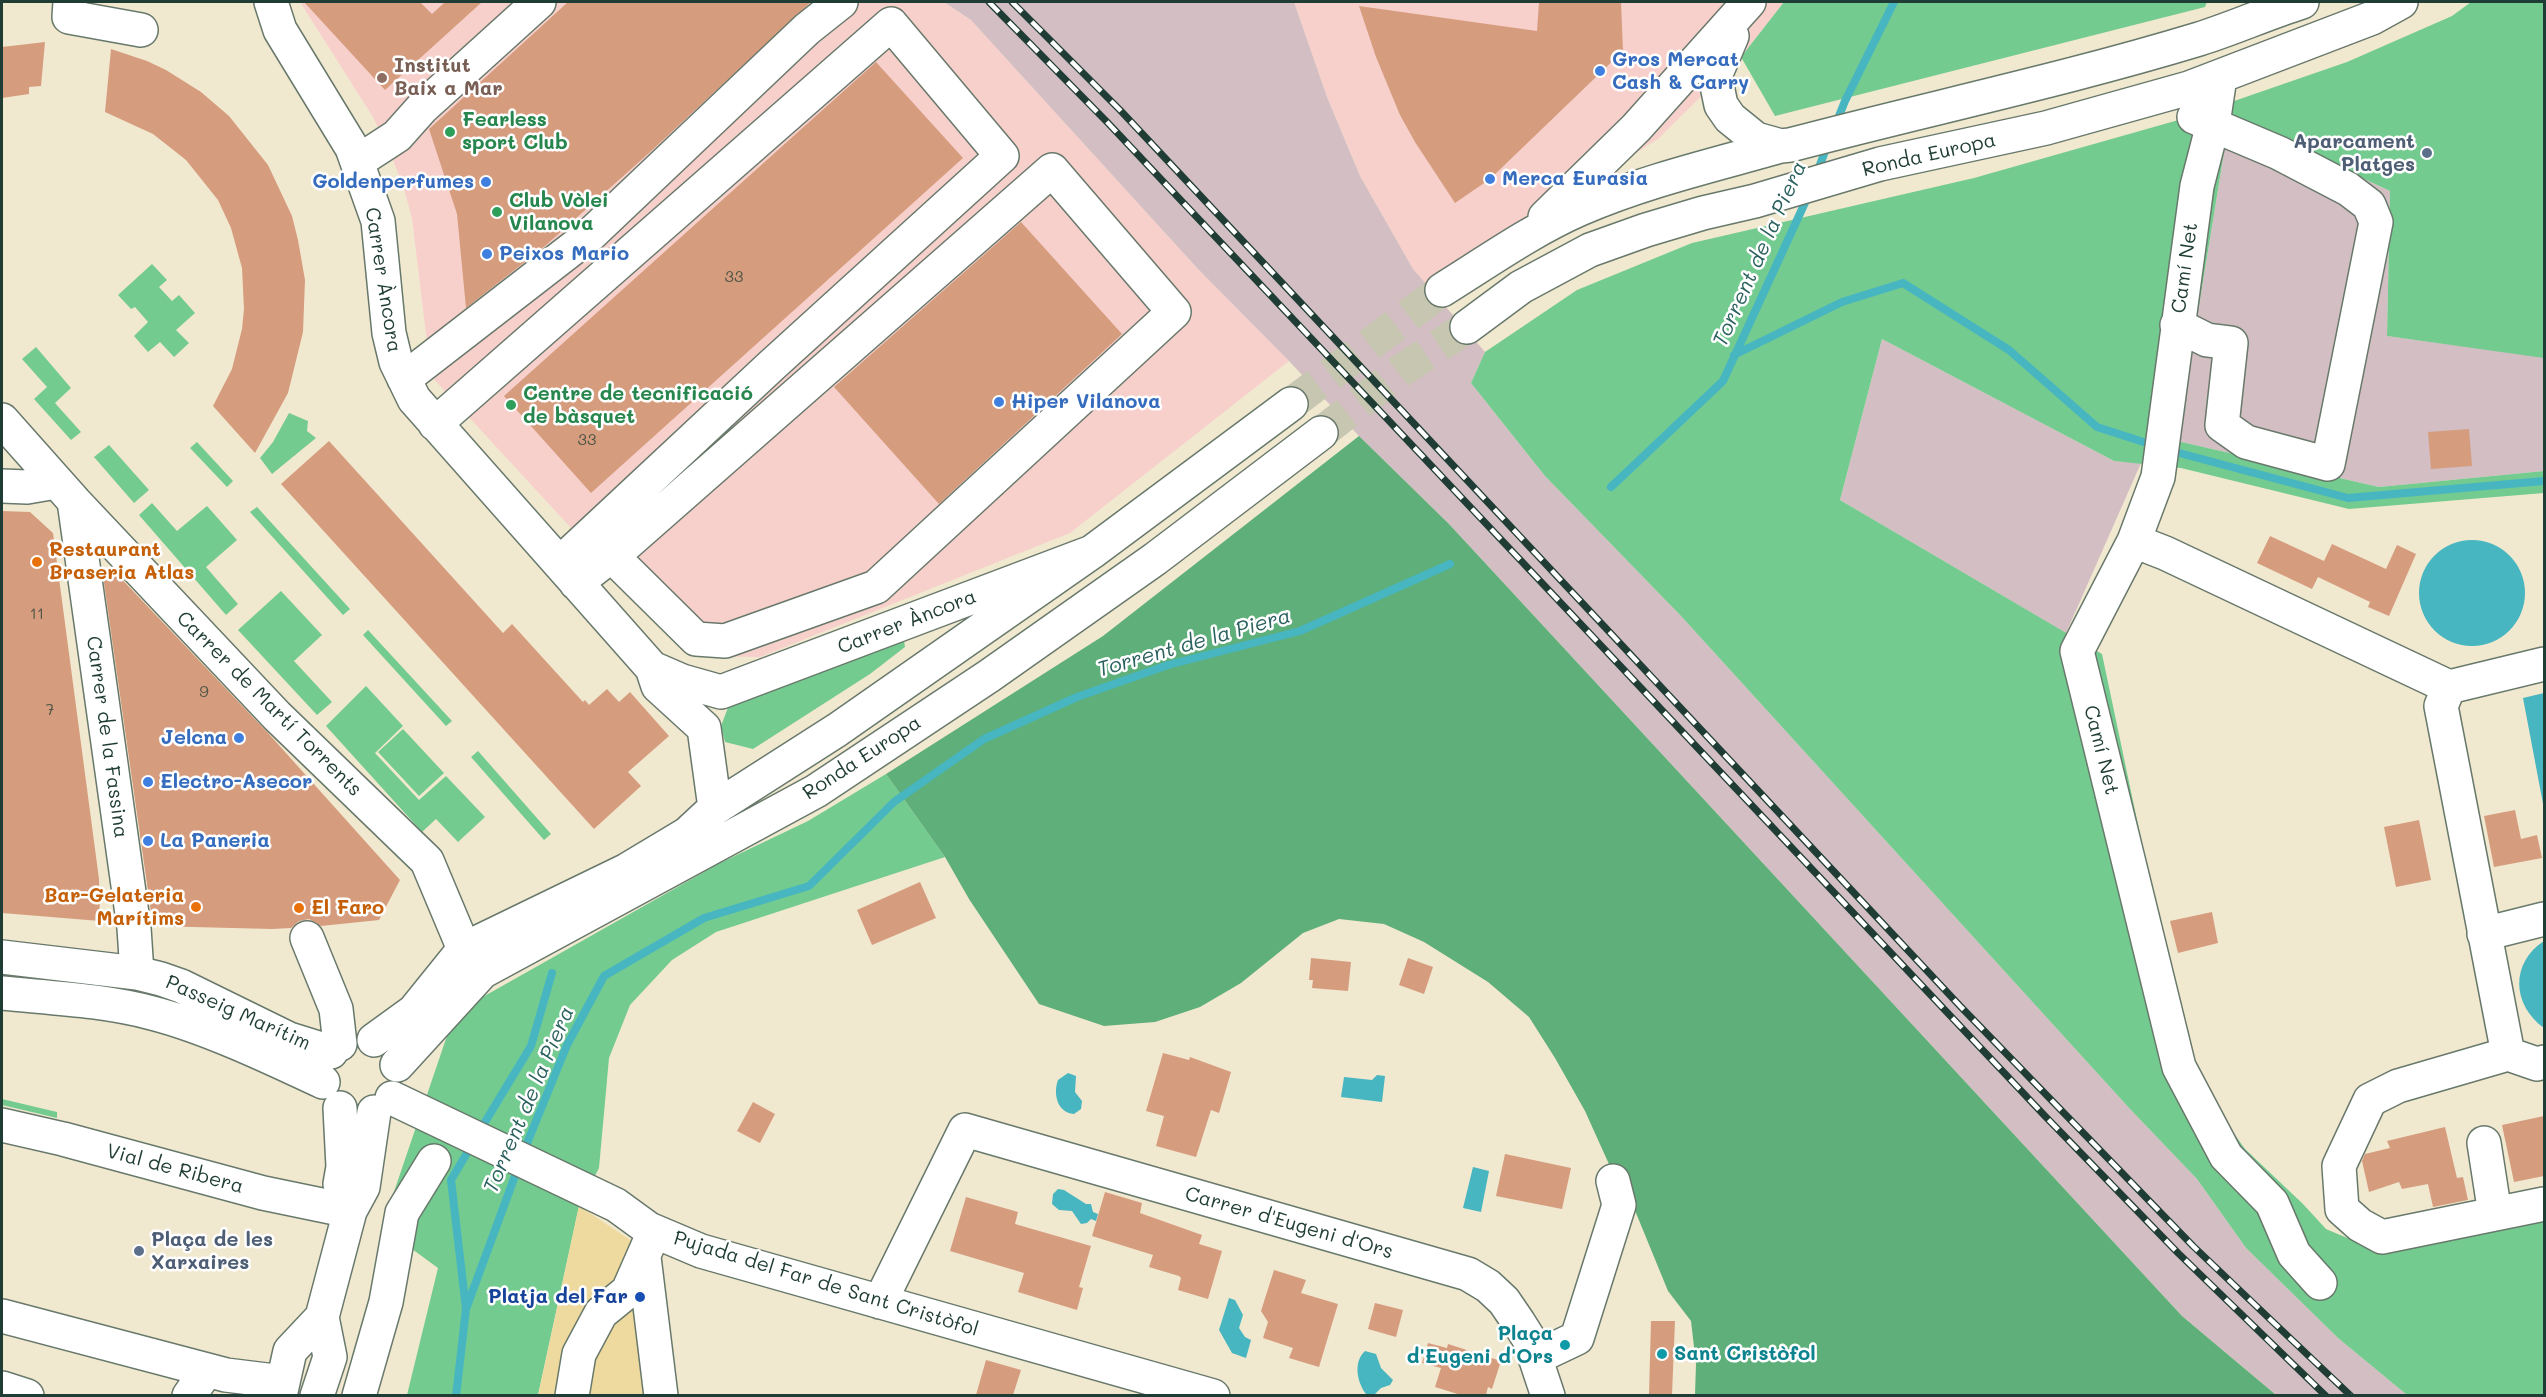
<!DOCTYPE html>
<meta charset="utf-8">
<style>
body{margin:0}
#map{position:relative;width:2546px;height:1397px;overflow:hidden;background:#f1e8d0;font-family:Mali,sans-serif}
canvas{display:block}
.frame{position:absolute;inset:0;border:3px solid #1f3d34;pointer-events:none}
</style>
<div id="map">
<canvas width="2546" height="1397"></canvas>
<div class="frame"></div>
</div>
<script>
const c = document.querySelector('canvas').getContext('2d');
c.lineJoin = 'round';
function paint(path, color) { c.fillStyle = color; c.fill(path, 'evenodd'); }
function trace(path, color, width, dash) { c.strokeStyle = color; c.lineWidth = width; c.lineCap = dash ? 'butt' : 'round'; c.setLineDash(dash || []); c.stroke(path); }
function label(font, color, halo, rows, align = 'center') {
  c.font = font + ' Mali,sans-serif'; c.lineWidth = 5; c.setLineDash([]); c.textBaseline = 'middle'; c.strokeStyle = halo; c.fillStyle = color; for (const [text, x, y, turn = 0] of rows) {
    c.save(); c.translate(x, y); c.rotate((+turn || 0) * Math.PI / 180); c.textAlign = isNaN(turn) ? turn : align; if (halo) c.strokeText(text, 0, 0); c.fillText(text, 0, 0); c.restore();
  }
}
paint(new Path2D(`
 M 300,2 L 944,2 L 971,20 L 1198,269 L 1289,361 L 1070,533 L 760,657 L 689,656 L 431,376 L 412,218 L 404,189 L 392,157 L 373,117 Z
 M 1294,2 L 1784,2 L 1741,57 L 1658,139 L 1426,285 L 1413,269 L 1360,176 L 1327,97 Z`), '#f7d0cc');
paint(new Path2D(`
 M 944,2 L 1294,2 L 1327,97 L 1360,176 L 1413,269 L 1485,352 L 1471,383 L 1545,476 L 1681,616 L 2130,1109 L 2197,1179 L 2246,1248 L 2338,1338 L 2407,1395 L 2276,1395 L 2182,1316 L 1449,524 L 1359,436 L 1289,361 L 1198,269 L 971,20 Z
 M 2230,116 L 2390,191 L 2387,336 L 2544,357 L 2544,471 L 2379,487 L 2177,441 Z
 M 1882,339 L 2114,461 L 2141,463 L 2066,633 L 1840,500 Z`), '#d2bec3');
paint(new Path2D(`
 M 1784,2 L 2207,2 L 2205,7 L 1775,116 L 1741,57 Z
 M 2471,2 L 2544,2 L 2544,358 L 2387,336 L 2390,191 L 2230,116 L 2177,441 L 2379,487 L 2544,471 L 2544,493 L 2349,509 L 2181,468 L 2114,461 L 1882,339 L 1840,500 L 2102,654 L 2171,981 L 2202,1089 L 2245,1149 L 2303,1204 L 2326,1229 L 2371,1248 L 2544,1222 L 2544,1396 L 2407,1395 L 2338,1338 L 2246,1248 L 2197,1179 L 2130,1109 L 1681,616 L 1545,476 L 1471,383 L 1485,352 L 1577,290 L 1692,243 L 1974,178 L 2182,119 L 2347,62 L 2452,16 Z
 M 152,264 L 167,280 L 159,287 L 172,301 L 179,295 L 195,313 L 176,330 L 189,343 L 174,357 L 160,342 L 148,352 L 134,336 L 148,322 L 135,307 L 131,309 L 118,295 Z
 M 36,347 L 71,388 L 55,403 L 81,432 L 71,440 L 34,399 L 47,387 L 22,359 Z
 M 289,413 L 308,421 L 307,431 L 316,438 L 272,474 L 260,458 L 273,442 Z
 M 197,442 L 233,481 L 227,487 L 190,448 Z
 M 109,445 L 149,490 L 134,503 L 94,457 Z
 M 152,503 L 177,531 L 207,506 L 237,540 L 206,567 L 238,604 L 226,615 L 139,515 Z
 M 257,507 L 350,609 L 343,615 L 250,512 Z
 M 281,591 L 322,635 L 294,661 L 332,702 L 317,715 L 238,630 Z
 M 368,630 L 452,721 L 446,726 L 363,635 Z
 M 903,634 L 905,647 L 870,674 L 753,749 L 725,742 L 721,726 L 732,697 Z
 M 366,686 L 403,726 L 375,753 L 419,800 L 446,776 L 485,817 L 458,842 L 436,819 L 422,832 L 326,726 Z
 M 403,729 L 444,773 L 419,796 L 378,752 Z
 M 478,751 L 551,834 L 544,840 L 471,757 Z
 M 886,774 L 945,857 L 716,932 L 672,960 L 630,1005 L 609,1058 L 599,1168 L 579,1206 L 538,1395 L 407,1395 L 438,1268 L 382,1227 L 449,1030 L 465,1007 L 720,863 L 808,821 Z
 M 2,1099 L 57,1112 L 57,1118 L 2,1105 Z`), '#74cb90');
paint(new Path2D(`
 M 1359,436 L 1449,524 L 2182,1316 L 2276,1395 L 1695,1395 L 1696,1364 L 1691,1321 L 1668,1291 L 1636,1213 L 1608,1162 L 1585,1111 L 1555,1058 L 1529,1017 L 1488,982 L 1424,942 L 1384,924 L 1339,919 L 1303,933 L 1241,983 L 1200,1007 L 1155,1022 L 1104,1026 L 1039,1004 L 969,899 L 945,857 L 886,774 L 1103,636 Z`), '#5faf7a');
paint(new Path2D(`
 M 579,1206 L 644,1249 L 674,1395 L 538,1396 Z`), '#eeda9e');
paint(new Path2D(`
 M2419 593a53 53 0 1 1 106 0a53 53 0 1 1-106 0Z
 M 2544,693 L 2544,809 L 2523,698 Z
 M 2544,941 L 2544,1028 C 2512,1005 2510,963 2544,941 Z
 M 1068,1073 L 1076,1076 L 1075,1092 L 1082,1101 L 1081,1109 L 1074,1114 C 1057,1113 1053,1093 1058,1080 Z
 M 1377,1075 L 1385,1076 L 1382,1102 L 1341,1097 L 1344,1077 L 1372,1080 Z
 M 1473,1167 L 1489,1171 L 1481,1212 L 1463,1208 Z
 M 1064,1190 L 1086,1204 L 1091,1204 L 1093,1212 L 1098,1214 L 1096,1221 L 1091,1219 L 1087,1223 L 1081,1224 L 1072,1211 L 1059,1210 L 1052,1204 L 1053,1194 L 1058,1189 Z
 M 1229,1298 L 1235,1300 L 1243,1315 L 1239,1328 L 1245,1337 L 1251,1340 L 1246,1358 L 1232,1353 L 1219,1330 Z
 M 1365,1351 L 1376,1354 L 1381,1368 L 1393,1380 L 1390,1385 L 1381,1388 L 1374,1395 L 1366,1394 C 1357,1382 1353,1362 1365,1351 Z`), '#47b6c0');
trace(new Path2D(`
 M 1835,126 L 1845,101 L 1894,2
 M 1817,173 L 1828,143
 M 1734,355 L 1842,302 L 1903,283 L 2009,350 L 2097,427 L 2156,446
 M 2168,450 L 2348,498 L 2544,481
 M 1611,487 L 1723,381 L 1809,194
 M 479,1132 L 531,1046 L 552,973
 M 523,1153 L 567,1045 L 604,976 L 704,918 L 809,886 L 894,802 L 984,739 L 1077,697 L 1168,665 L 1300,631 L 1450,564
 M 466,1309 L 451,1180 L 473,1143
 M 456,1396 L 466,1309 L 519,1165`), '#47b6c0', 8);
paint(new Path2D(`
 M 304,2 L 420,2 L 432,14 L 445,2 L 482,2 L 385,90 Z
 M 568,2 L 811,2 L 649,153 L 545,246 L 466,308 L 457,214 L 429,129 Z
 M 1539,2 L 1621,2 L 1623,51 L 1490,179 L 1455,203 L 1415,142 L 1400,115 L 1376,57 L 1359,6 L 1537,31 Z
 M 45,42 L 41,86 L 29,87 L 29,94 L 2,98 L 2,47 Z
 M 111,49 L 147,61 L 166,70 L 201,92 L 229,116 L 268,165 L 292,216 L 298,240 L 305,280 L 303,332 L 288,393 L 255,453 L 213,406 L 232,369 L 242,329 L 244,309 L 242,268 L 231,228 L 218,200 L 186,160 L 153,134 L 105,112 Z
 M 876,62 L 963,158 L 591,493 L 504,396 Z
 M 1021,222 L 1122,334 L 939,504 L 834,387 Z
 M 2469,429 L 2472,466 L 2431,469 L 2428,432 Z
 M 329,441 L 503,633 L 512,624 L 583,702 L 585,700 L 589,705 L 607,689 L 619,702 L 630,692 L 669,736 L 628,772 L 641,786 L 594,829 L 281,484 Z
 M 2,511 L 30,512 L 53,533 L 99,879 L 100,921 L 2,913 Z
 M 2270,536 L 2324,561 L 2332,544 L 2386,569 L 2397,545 L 2416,554 L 2389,616 L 2368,607 L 2370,602 L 2318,577 L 2312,589 L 2257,563 Z
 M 114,571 L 268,733 L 400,880 L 379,920 L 321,926 L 309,919 L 299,921 L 291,928 L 272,929 L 153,926 L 103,576 Z
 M 2515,810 L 2521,839 L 2537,835 L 2542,858 L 2494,867 L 2484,816 Z
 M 2419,820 L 2431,880 L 2396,887 L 2384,827 Z
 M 920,882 L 936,918 L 872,945 L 857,910 Z
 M 2212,912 L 2218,943 L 2178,953 L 2170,921 Z
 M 1311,958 L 1351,962 L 1348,991 L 1312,988 L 1313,980 L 1309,980 Z
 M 1408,958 L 1433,967 L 1424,994 L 1399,985 Z
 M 1163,1053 L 1189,1060 L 1190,1057 L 1231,1072 L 1219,1113 L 1211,1110 L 1196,1157 L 1156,1146 L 1164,1116 L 1146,1111 Z
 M 753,1102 L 775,1114 L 760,1143 L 737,1131 Z
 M 2544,1116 L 2544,1176 L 2514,1182 L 2502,1125 Z
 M 2445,1127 L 2457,1178 L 2463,1177 L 2468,1200 L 2433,1207 L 2428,1184 L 2402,1189 L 2399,1182 L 2369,1192 L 2362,1161 L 2365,1154 L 2390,1148 L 2387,1141 Z
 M 1505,1154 L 1571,1168 L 1562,1209 L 1496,1196 Z
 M 1105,1192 L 1142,1203 L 1140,1213 L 1202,1235 L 1199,1244 L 1222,1251 L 1208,1299 L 1178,1290 L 1181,1278 L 1179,1276 L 1149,1267 L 1153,1255 L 1092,1236 Z
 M 966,1197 L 1018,1212 L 1015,1224 L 1091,1246 L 1079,1287 L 1083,1288 L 1077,1310 L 1018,1292 L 1024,1273 L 950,1251 Z
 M 1274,1270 L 1306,1280 L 1301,1293 L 1338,1304 L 1319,1367 L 1289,1358 L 1293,1348 L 1263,1338 L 1268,1322 L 1261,1311 Z
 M 1375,1303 L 1403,1310 L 1396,1337 L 1368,1329 Z
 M 1651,1321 L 1675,1321 L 1672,1395 L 1649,1395 Z
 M 1428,1343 L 1447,1348 L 1448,1344 L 1501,1361 L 1492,1389 L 1488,1387 L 1486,1395 L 1461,1395 L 1435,1387 L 1441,1368 L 1422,1363 Z
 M 986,1360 L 1021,1370 L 1013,1395 L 976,1395 Z`), '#d69c7e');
trace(new Path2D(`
 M 1291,404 L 1442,290
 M 1321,433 L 1399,372 L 1467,327`), '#c7c6b1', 33, [33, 16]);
const minor = new Path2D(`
 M 70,2 L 69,17 L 141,30
 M 271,2 L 280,30 L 352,148 L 378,221 L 389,333 L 396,362 L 414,399 L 652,668 L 682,681 L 721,692 L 1092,552
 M 1732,36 L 1715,76 L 1721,105 L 1730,118 L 1756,139 L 1781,146
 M 2220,77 L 2213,124 L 2197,186 L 2158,477 L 2134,541 L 2077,651 L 2179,1067 L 2226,1156 L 2272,1203 L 2294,1254 L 2320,1283
 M 357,162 L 397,136 L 422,108 L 539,2
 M 1545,217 L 1636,128 L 1749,2
 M 1442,290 C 1487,262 1532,230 1580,209 C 1645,181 1714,165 1781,146 L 1790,145 C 1926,109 2064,80 2199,39 C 2234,28 2267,13 2302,2
 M 2177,325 L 2207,340 L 2231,343 L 2222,425 L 2246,442 L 2328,464 L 2376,222 L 2369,205 L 2348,189 L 2279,153 L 2194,117
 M 1467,327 L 1521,287 L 1590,250 L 1646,230 L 1703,213 L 1755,201 L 1880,164 L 2046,128 L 2189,88 L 2372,18 L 2401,2
 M 404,379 L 590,235 L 807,29 L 841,2
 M 2,420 L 74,501 L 277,716 L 427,861 L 464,949
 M 435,424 L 891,24 L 1002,156 L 771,366 L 560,563
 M 2,486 L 27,487 L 56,482
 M 74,501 L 134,928 L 137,973
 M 2134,541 L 2165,553 L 2449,687 L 2544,664
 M 576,583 L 624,546 L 1052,170 L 1174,312 L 876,587 L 725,641 L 696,639 L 610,554
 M 652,668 L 658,686 L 704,728 L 715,808
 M 2449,687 L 2441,706 L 2508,1054 L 2398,1086 L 2370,1100 L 2339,1166 L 2342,1209 L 2360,1225 L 2382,1237 L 2544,1204
 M 2484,934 L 2544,919
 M 307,938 L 336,1009 L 340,1044
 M 2,957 L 137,973 L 161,979 L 181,986 L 289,1039 L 331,1052
 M 2,993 C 52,998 103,1000 152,1013 C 207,1027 272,1058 323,1082
 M 374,1040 L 414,1011 L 464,949 L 627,870 L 687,834 L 715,808 L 837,730 L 1092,552 L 1291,404
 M 2508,1054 L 2537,1064 L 2544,1062
 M 397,1065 L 482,972 L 816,791 L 989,676 L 1155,559 L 1321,433
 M 392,1098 L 616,1205 L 649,1229 L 701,1251 L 1213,1396
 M 340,1108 L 343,1167 L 340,1184 L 347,1203
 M 2,1125 L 63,1139 L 263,1193 L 350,1211
 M 2484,1143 L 2495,1214
 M 644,1257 L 661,1396
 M 880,1302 L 965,1130 L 1468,1274 L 1488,1286 L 1504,1301 L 1519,1323 L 1529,1339 L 1548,1396
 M 2,1316 L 226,1375 L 283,1382
 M 1535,1358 L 1577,1338 L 1619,1205 L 1613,1181
 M 2,1388 L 27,1396
 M 189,1396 L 207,1370
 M 280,1396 L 290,1351 L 322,1317
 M 317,1396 L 330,1357 L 322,1317 L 350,1211 L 363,1187 L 374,1112
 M 359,1396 L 386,1302 L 402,1213 L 434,1161
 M 572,1396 L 579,1354 L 601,1313 L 628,1291 L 650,1241 L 649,1229`);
trace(minor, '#68796b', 36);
trace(minor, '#fff', 33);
const rail = new Path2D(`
 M 989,2 L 1108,123 L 2043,1114 L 2178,1253 L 2326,1396
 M 1012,2 L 1120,110 L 1961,1007 L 2193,1246 L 2351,1396`);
trace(rail, '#1f3d34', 7);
trace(rail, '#fff', 4.5, [14]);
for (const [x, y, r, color] of [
 [1600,71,6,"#3f7fe0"],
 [382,78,6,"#8d6e63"],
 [450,132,6,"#2e9e5b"],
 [2427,153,6,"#5c6f8a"],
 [1490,179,6,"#3f7fe0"],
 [486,182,6,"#3f7fe0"],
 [497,212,6,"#2e9e5b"],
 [487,254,6,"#3f7fe0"],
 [999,402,6,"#3f7fe0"],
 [511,405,6,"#2e9e5b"],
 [37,562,6,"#e8710a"],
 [239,738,6,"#3f7fe0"],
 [148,782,6,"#3f7fe0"],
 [148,841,6,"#3f7fe0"],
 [196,907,6,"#e8710a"],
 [299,908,6,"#e8710a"],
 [139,1251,6,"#5c6f8a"],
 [640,1297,6,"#1a4fb4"],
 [1565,1345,6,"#0f9aa8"],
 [1662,1354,6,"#0f9aa8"]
]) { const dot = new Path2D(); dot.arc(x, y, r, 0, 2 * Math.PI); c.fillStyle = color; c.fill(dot); trace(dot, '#fff', 2); }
label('16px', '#4d5546', null, [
 ["33",734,277],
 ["33",587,440],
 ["11",37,614],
 ["9",204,692],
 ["7",50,710]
]);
label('bold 20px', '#366cbe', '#fff', [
 ["Gros Mercat",1612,60],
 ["Cash & Carry",1612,83],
 ["Merca Eurasia",1502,179],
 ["Goldenperfumes",474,182,"right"],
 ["Peixos Mario",499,254],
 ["Hiper Vilanova",1011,402],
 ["Jelcna",227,738,"right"],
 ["Electro-Asecor",160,782],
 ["La Paneria",160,841]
], 'left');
label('bold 20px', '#785e54', '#fff', [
 ["Institut",394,66],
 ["Baix a Mar",394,89]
], 'left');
label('bold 20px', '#27864d', '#fff', [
 ["Fearless",462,120],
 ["sport Club",462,143],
 ["Club Vòlei",509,201],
 ["Vilanova",509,224],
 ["Centre de tecnificació",523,394],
 ["de bàsquet",523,417]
], 'left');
label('bold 20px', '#4e5e75', '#fff', [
 ["Aparcament",2415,142],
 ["Platges",2415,165],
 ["Plaça de les",151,1240,"left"],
 ["Xarxaires",151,1263,"left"]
], 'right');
label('20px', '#1f3d34', '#fff', [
 ["Ronda Europa",1929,155,-13],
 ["Camí Net",2185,268,-82],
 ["Carrer Àncora",383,280,81],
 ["Carrer Àncora",907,622,-21],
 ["Carrer de Martí Torrents",269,704,45],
 ["Carrer de la Fassina",107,737,82],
 ["Camí Net",2101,750,76],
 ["Ronda Europa",862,758,-33],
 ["Passeig Marítim",238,1013,24],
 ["Vial de Ribera",175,1169,15],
 ["Carrer d'Eugeni d'Ors",1289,1223,16],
 ["Pujada del Far de Sant Cristòfol",826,1284,17]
]);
label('bold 20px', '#c56008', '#fff', [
 ["Restaurant",49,550],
 ["Braseria Atlas",49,573],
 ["Bar-Gelateria",184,896,"right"],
 ["Marítims",184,919,"right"],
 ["El Faro",311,908]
], 'left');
label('bold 20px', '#164399', '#fff', [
 ["Platja del Far",628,1297]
], 'right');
label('bold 20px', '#0d838f', '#fff', [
 ["Plaça",1553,1334],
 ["d'Eugeni d'Ors",1553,1357],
 ["Sant Cristòfol",1674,1354,"left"]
], 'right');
label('italic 21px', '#2b615e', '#fff', [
 ["Torrent de la Piera",1760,254,-66],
 ["Torrent de la Piera",1194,643,-16],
 ["Torrent de la Piera",529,1100,-67]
]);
</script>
